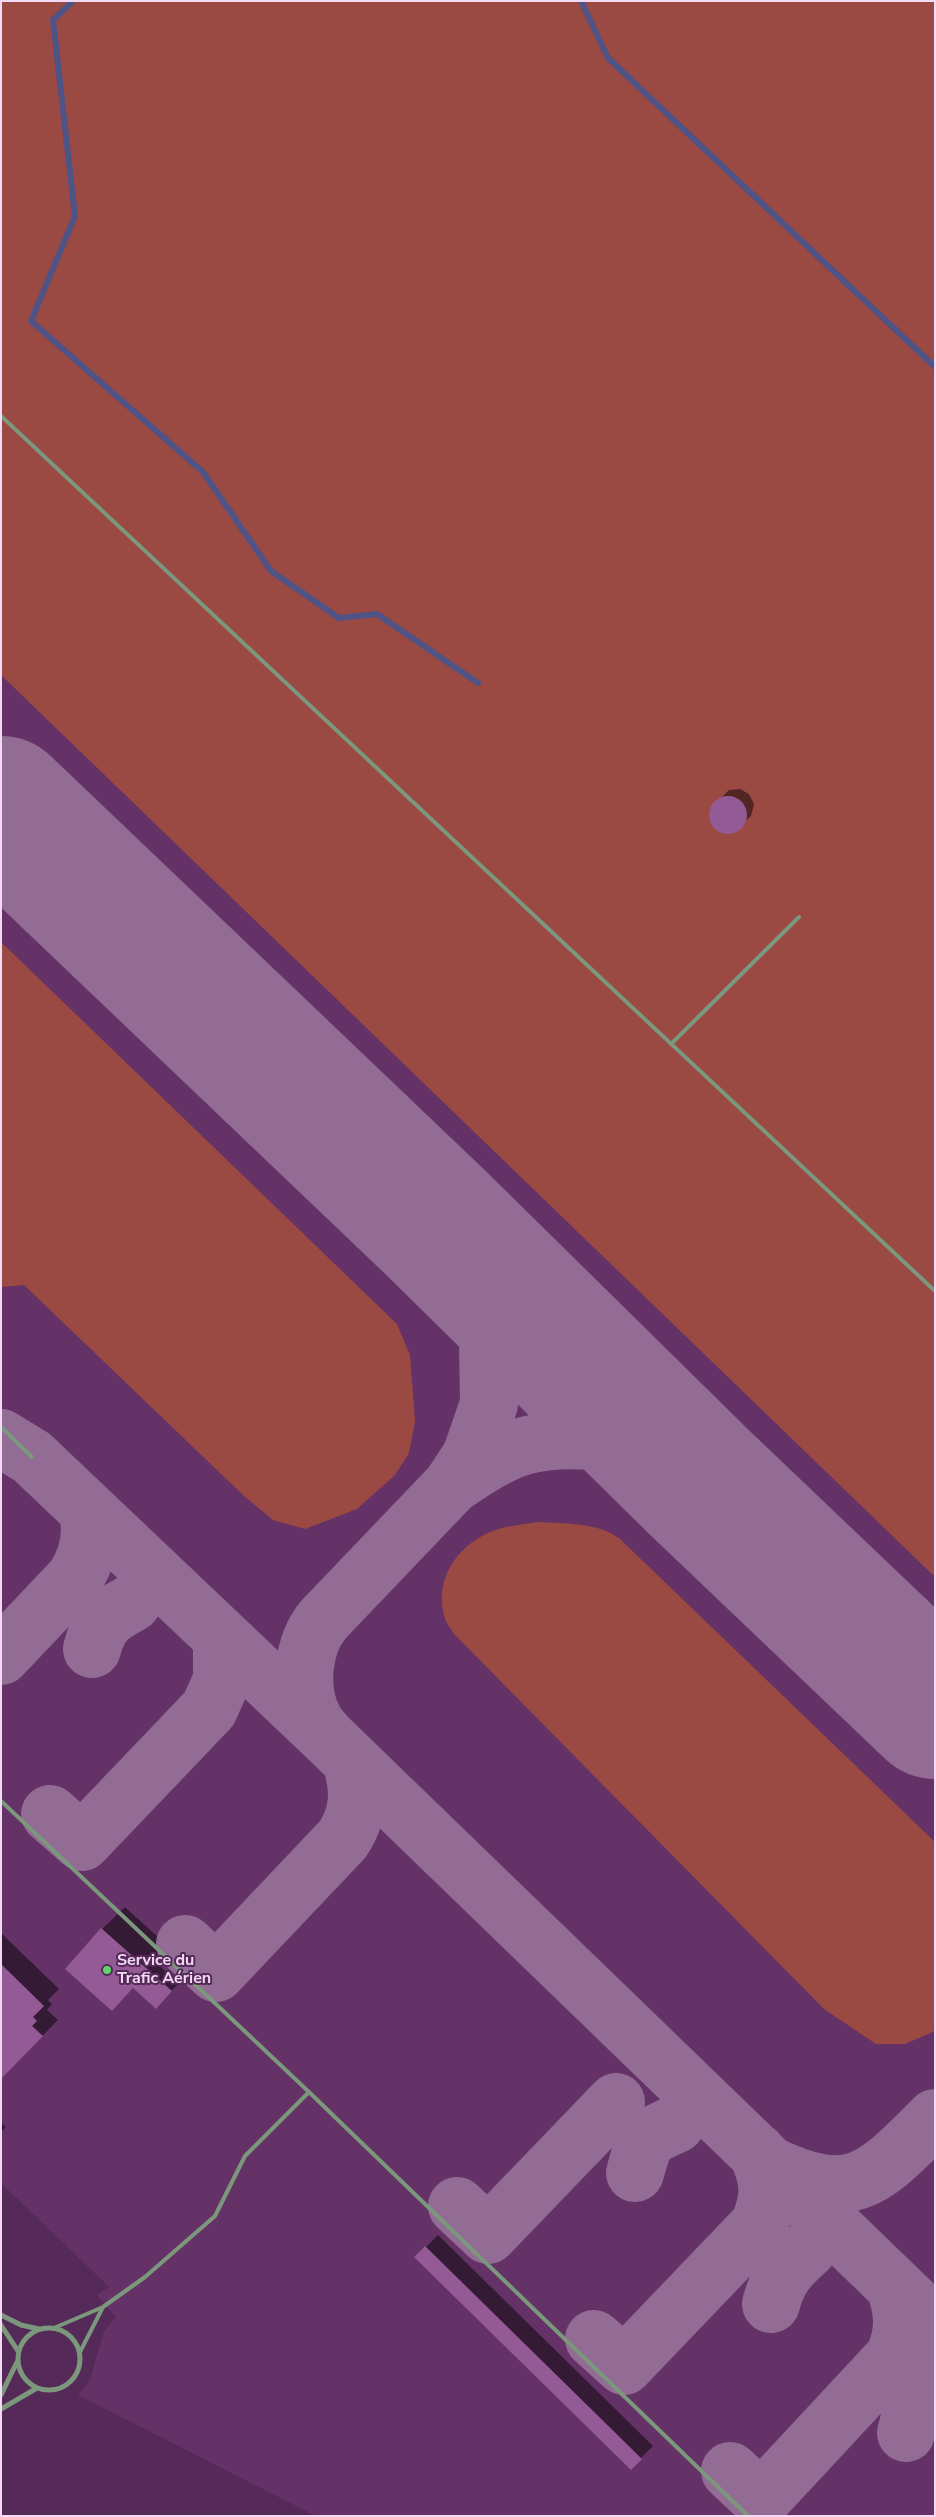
<!DOCTYPE html>
<meta charset="utf-8">
<style>
body{margin:0}
#map{position:relative;width:936px;height:2517px;overflow:hidden;background:#562a58;font-family:"Nunito Sans",sans-serif}
canvas{display:block}
.frame{position:absolute;inset:0;border:2px solid #f4d9f5;pointer-events:none}
</style>
<div id="map">
<canvas width="936" height="2517"></canvas>
<div class="frame"></div>
</div>
<script>
const c = document.querySelector('canvas').getContext('2d');
c.lineJoin = 'round';
function paint(path, color) { c.fillStyle = color; c.fill(path, 'evenodd'); }
function trace(path, color, width, dash) { c.strokeStyle = color; c.lineWidth = width; c.lineCap = dash ? 'butt' : 'round'; c.setLineDash(dash || []); c.stroke(path); }
function label(font, color, halo, rows, align = 'center') {
  c.font = font + ' "Nunito Sans",sans-serif'; c.lineWidth = 4; c.setLineDash([]); c.textBaseline = 'middle'; c.strokeStyle = halo; c.fillStyle = color; for (const [text, x, y, turn = 0] of rows) {
    c.save(); c.translate(x, y); c.rotate((+turn || 0) * Math.PI / 180); c.textAlign = isNaN(turn) ? turn : align; if (halo) c.strokeText(text, 0, 0); c.fillText(text, 0, 0); c.restore();
  }
}
paint(new Path2D(`
 M 1,1 L 935,1 L 935,2516 L 316,2516 L 78,2395 L 90,2380 L 104,2331 L 116,2317 L 97,2295 L 109,2287 L 1,2183 Z`), '#643266');
paint(new Path2D(`
 M 1,1 L 935,1 L 935,1577 L 1,675 Z
 M 1,942 L 397,1324 L 410,1355 L 415,1421 L 409,1453 L 395,1475 L 357,1509 L 305,1529 L 273,1520 L 244,1496 L 24,1285 L 1,1287 Z
 M 537,1522 C 565,1524 596,1522 619,1538 L 935,1842 L 935,2031 L 905,2044 L 876,2044 L 824,2009 L 455,1635 C 451,1629 445,1622 444,1615 C 435,1579 456,1548 488,1533 C 502,1526 522,1525 537,1522 Z`), '#9a4943');
paint(new Path2D(`
 M 740,789 L 749,794 L 754,804 L 751,816 L 733,832 L 721,831 L 716,828 L 711,818 L 712,807 L 729,790 Z
 M 125,1907 L 170,1948 L 156,1963 L 179,1983 L 164,1999 L 134,1987 L 112,2010 L 102,1929 Z
 M 1,1933 L 59,1989 L 48,2000 L 52,2004 L 47,2010 L 58,2020 L 1,2078 Z
 M 1,2123 L 6,2127 L 1,2132 Z
 M 438,2235 L 653,2446 L 631,2468 L 416,2257 Z`), '#0007');
trace(new Path2D(`
 M 73,1 L 53,20 L 75,216 L 31,321 L 203,472 L 271,571 L 339,618 L 377,614 L 478,683
 M 581,1 L 608,58 L 935,367`), '#4f5386', 6);
trace(new Path2D(`
 M 1,1438 L 32,1457 L 328,1738 L 935,2325
 M 452,1485 C 468,1474 484,1463 501,1455 C 538,1435 601,1437 640,1451 C 662,1458 681,1471 700,1483
 M 92,1649 C 99,1622 108,1616 132,1603
 M 1,1656 L 75,1578 C 88,1557 94,1534 87,1510
 M 326,1736 C 322,1731 317,1726 314,1720 C 298,1691 302,1644 324,1619 L 452,1485 L 471,1456 L 489,1404 L 488,1344 L 485,1320 L 466,1269 L 435,1222
 M 50,1814 L 82,1842 L 209,1709 L 222,1680 L 222,1639
 M 185,1944 L 216,1973 L 343,1839 C 359,1815 360,1791 352,1764
 M 769,2165 C 855,2206 875,2177 935,2118
 M 635,2173 C 645,2138 643,2139 676,2124
 M 457,2206 L 488,2235 L 616,2102
 M 771,2304 C 778,2277 788,2267 808,2249
 M 594,2339 L 624,2366 L 759,2225 C 771,2196 770,2180 757,2152
 M 906,2433 L 924,2363
 M 730,2471 L 761,2500 L 894,2357 C 905,2332 904,2312 895,2287`), '#926c94', 58);
trace(new Path2D(`
 M 1,808 L 435,1222 L 700,1483 L 935,1707`), '#926c94', 144);
paint(new Path2D(`
 M709 815a19 19 0 1 1 38 0a19 19 0 1 1-38 0Z
 M 101,1928 L 172,1991 L 156,2009 L 133,1988 L 112,2011 L 65,1969 Z
 M 1,1964 L 44,2006 L 33,2017 L 37,2021 L 32,2026 L 43,2036 L 1,2079 Z
 M 425,2246 L 642,2459 L 631,2470 L 414,2257 Z`), '#945a96');
trace(new Path2D(`
 M 1,416 L 935,1291
 M 671,1044 L 799,917
 M 1,1427 L 32,1457
 M 1,1801 L 309,2092 L 748,2516
 M 103,2307 L 145,2277 L 215,2216 L 245,2156 L 309,2092
 M 54,2328 L 103,2307 L 80,2352`), '#7b977c', 4);
trace(new Path2D(`
 M 1,2315 L 21,2325 L 39,2329
 M 1,2325 L 18,2351
 M18 2359a31 31 0 1 1 62 0a31 31 0 1 1-62 0Z
 M 1,2395 L 17,2362
 M 1,2409 L 37,2388`), '#7b977c', 5);
for (const [x, y, r, color] of [
 [107,1970,5,"#5fd56b"]
]) { const dot = new Path2D(); dot.arc(x, y, r, 0, 2 * Math.PI); c.fillStyle = color; c.fill(dot); trace(dot, '#562a58', 2); }
label('bold 16px', '#f4d9f5', '#562a58', [
 ["Service du",117,1961],
 ["Trafic Aérien",117,1979]
], 'left');
</script>
